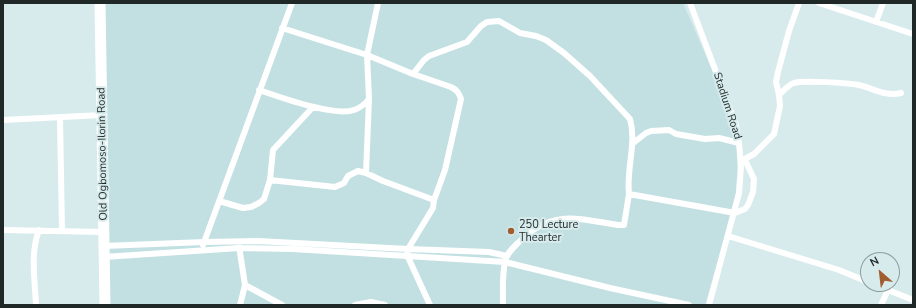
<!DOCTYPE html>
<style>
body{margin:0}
#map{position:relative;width:916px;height:308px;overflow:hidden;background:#d7ebec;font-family:"Nunito Sans",sans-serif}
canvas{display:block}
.frame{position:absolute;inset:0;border:4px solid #1f2727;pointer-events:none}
.north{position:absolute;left:860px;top:252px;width:40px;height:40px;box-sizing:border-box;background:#d7ebec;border:1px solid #8d9d9d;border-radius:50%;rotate:332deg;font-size:11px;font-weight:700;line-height:16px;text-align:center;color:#1f2727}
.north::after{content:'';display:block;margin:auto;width:14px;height:18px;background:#a15c2f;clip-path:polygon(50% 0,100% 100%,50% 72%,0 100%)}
</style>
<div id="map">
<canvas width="916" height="308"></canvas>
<div class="frame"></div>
<div class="north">N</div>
</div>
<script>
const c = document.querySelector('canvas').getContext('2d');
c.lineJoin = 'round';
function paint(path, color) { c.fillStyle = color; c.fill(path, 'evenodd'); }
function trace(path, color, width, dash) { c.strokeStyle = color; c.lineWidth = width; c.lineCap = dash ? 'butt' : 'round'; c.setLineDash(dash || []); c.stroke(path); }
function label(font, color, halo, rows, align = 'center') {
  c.font = font + ' "Nunito Sans",sans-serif'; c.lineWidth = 4; c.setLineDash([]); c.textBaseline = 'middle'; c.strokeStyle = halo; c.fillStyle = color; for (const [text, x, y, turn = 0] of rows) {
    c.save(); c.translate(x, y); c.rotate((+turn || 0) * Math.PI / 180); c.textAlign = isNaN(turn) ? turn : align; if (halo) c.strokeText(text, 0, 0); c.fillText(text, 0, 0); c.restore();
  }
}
paint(new Path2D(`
 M 105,3 L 683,3 L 722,93 L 737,146 L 737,175 L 735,201 L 705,305 L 109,305 Z`), '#c2e0e2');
trace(new Path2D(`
 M 690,3 L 736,125 L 739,143 L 741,167 L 739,193 L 709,305
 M 819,3 L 913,34
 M 876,22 L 883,3
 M 282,28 L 367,55 L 413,74 L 451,87 C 457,90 459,93 461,99 L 445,170 L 434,200 L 433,208 L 408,249 L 407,255 L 430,305
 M 413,74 L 424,60 L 429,56 L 467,42 L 481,26 L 487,22 L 499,21 L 520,33 L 536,36 L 546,40 L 564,53 L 590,76 L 630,119 C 637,143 626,169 629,194 L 735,213 L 745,209 L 748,205 L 753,192 L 754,179 L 745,160
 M 259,90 C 280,97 334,117 354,110 C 360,108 365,104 369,99
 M 779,95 C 784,90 788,85 794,83 C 802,80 848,83 859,85 C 873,88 885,97 901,93
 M 60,117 L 62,231
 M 3,120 L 102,115
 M 632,144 L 646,133 L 651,131 L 669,130 L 676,134 L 705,139 L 719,138 L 739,143
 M 743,160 L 754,154 L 774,134 L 780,106 L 779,95 L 776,82 L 778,72 L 789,31 L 799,3
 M 366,173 L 369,99 L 367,55 L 378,3
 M 270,180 L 335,187 L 344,183 L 348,176 L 358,171 L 366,173 L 383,181 L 434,200
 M 219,201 L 243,208 L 251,207 L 259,203 L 264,199 L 270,180 L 273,150 L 313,107
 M 3,230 L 104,232
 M 728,236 L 839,270 L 868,282
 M 203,245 L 292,3
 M 104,246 L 204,242 L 258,241 L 408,249 L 489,252 L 507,256
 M 239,246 L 245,285 L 240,305
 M 104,257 L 239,248 L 293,249 L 505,262 L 610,288 L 689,305
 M 873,284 L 913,300
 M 245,285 L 282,305
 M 36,305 C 35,281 30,253 39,230
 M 355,305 L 371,302 L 385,305
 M 503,305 C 503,291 502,276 505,262 C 506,253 515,246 521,240 C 553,209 579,219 618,225 L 624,225 L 629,194
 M 881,305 L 888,290`), '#fff', 6);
trace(new Path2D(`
 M 100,3 L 105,305`), '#fff', 11);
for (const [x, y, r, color] of [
 [511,231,4,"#a15c2f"]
]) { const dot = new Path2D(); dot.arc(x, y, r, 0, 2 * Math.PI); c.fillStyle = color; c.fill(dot); trace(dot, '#d7ebec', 1.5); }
label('11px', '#1f2727', '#d7ebec', [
 ["Stadium Road",727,106,72],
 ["Old Ogbomoso-Ilorin Road",103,154,-91]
]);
label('11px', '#1f2727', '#d7ebec', [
 ["250 Lecture",519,225],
 ["Thearter",519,238]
], 'left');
</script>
